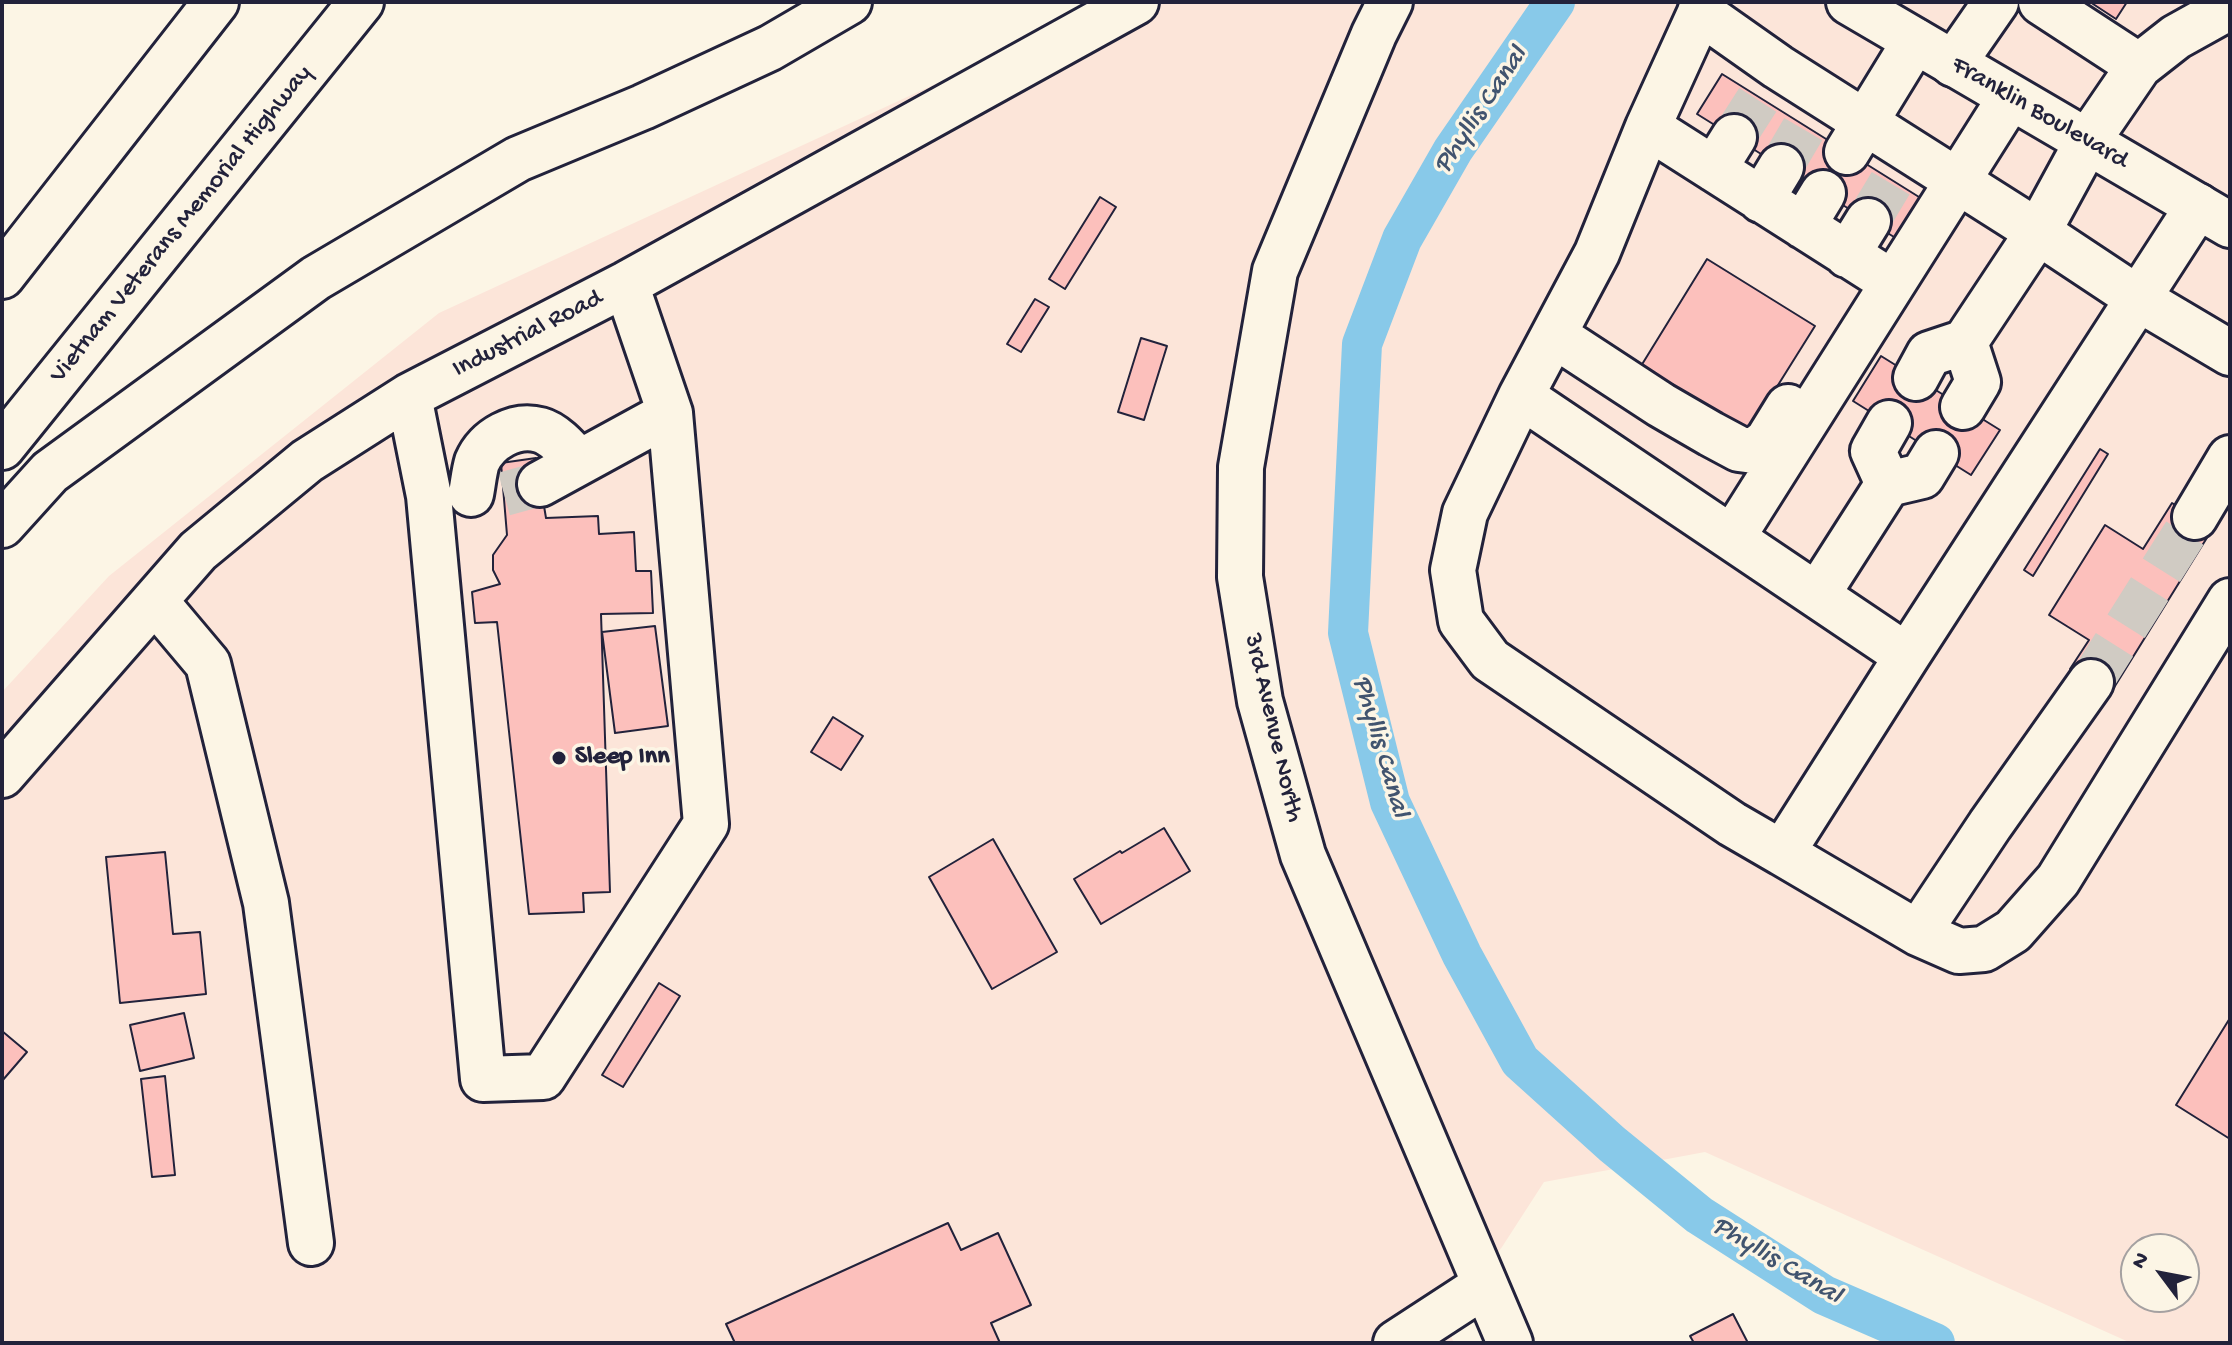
<!DOCTYPE html>
<style>
body{margin:0}
#map{position:relative;width:2232px;height:1345px;overflow:hidden;background:#fcf5e5;font-family:"Gochi Hand",sans-serif}
canvas{display:block}
.frame{position:absolute;inset:0;border:4px solid #22223b;pointer-events:none}
.north{position:absolute;left:2120px;top:1233px;width:80px;height:80px;box-sizing:border-box;background:#fcf5e5;border:2px solid #a5a1a1;border-radius:50%;rotate:302deg;font-size:22px;font-weight:700;line-height:32px;text-align:center;color:#22223b}
.north::after{content:'';display:block;margin:auto;width:28px;height:36px;background:#22223b;clip-path:polygon(50% 0,100% 100%,50% 72%,0 100%)}
</style>
<div id="map">
<canvas width="2232" height="1345"></canvas>
<div class="frame"></div>
<div class="north">N</div>
</div>
<script>
const c = document.querySelector('canvas').getContext('2d');
c.lineJoin = 'round';
function paint(path, color) { c.fillStyle = color; c.fill(path, 'evenodd'); }
function trace(path, color, width, dash) { c.strokeStyle = color; c.lineWidth = width; c.lineCap = dash ? 'butt' : 'round'; c.setLineDash(dash || []); c.stroke(path); }
function label(font, color, halo, rows, align = 'center') {
  c.font = font + ' "Gochi Hand",sans-serif'; c.lineWidth = 7; c.setLineDash([]); c.textBaseline = 'middle'; c.strokeStyle = halo; c.fillStyle = color; for (const [text, x, y, turn = 0] of rows) {
    c.save(); c.translate(x, y); c.rotate((+turn || 0) * Math.PI / 180); c.textAlign = isNaN(turn) ? turn : align; if (halo) c.strokeText(text, 0, 0); c.fillText(text, 0, 0); c.restore();
  }
}
paint(new Path2D(`
 M 1113,2 L 2230,2 L 2230,1343 L 2131,1343 L 1705,1152 L 1544,1182 L 1502,1247 L 1445,1323 L 1454,1343 L 2,1343 L 2,692 L 109,576 L 439,313 ZM 2136,1249 L 2184,1249 L 2184,1297 L 2136,1297 Z`), '#fce5d9');
trace(new Path2D(`
 M 1555,2 L 1453,150 L 1402,239 L 1362,344 L 1348,633 L 1390,802 L 1462,955 L 1520,1061 L 1612,1144 L 1699,1215 L 1824,1295 L 1935,1343`), '#88c9e9', 40);
const building = new Path2D(`
 M 2090,2 L 2127,2 L 2116,19 Z
 M 1722,74 L 1927,202 L 1902,242 L 1697,114 Z
 M 1100,197 L 1116,207 L 1065,289 L 1049,279 Z
 M 1707,259 L 1815,326 L 1748,433 L 1641,366 Z
 M 1035,299 L 1049,307 L 1021,352 L 1007,344 Z
 M 1141,338 L 1167,346 L 1144,420 L 1118,412 Z
 M 1881,356 L 2000,430 L 1971,475 L 1853,401 Z
 M 2100,449 L 2108,454 L 2033,576 L 2024,570 Z
 M 536,458 L 546,518 L 598,516 L 599,534 L 634,532 L 636,571 L 651,571 L 653,613 L 601,614 L 610,892 L 583,893 L 584,912 L 529,914 L 497,622 L 475,623 L 472,592 L 500,584 L 493,570 L 493,555 L 507,535 L 501,463 Z
 M 2172,503 L 2213,528 L 2110,694 L 2070,669 L 2089,640 L 2049,615 L 2105,525 L 2143,549 Z
 M 655,626 L 668,726 L 615,733 L 602,632 Z
 M 833,717 L 863,736 L 841,770 L 811,752 Z
 M 1164,828 L 1190,871 L 1101,924 L 1074,879 L 1120,851 L 1122,853 Z
 M 993,839 L 1057,952 L 992,989 L 929,877 Z
 M 165,852 L 173,934 L 200,932 L 206,994 L 120,1003 L 106,857 Z
 M 659,983 L 680,996 L 623,1087 L 602,1075 Z
 M 184,1013 L 194,1058 L 140,1071 L 130,1025 Z
 M 2230,1018 L 2230,1139 L 2176,1105 Z
 M 2,1031 L 27,1052 L 2,1081 Z
 M 165,1076 L 175,1175 L 152,1177 L 141,1079 Z
 M 948,1223 L 961,1250 L 998,1233 L 1031,1305 L 991,1323 L 1000,1343 L 735,1343 L 726,1324 Z
 M 1733,1314 L 1748,1343 L 1694,1343 L 1690,1336 Z`);
paint(building, '#fcc0bc');
trace(building, '#22223b', 2);
trace(new Path2D(`
 M 1734,137 L 1759,98
 M 1781,167 L 1805,126
 M 1868,221 L 1892,181
 M 504,494 L 540,484
 M 2091,682 L 2195,517`), '#d0cbc3', 44, [44, 22]);
const minor = new Path2D(`
 M 1390,2 L 1374,34 L 1275,271 L 1241,467 L 1240,577 L 1260,701 L 1303,855 L 1510,1343
 M 1705,2 L 1648,127 L 1597,253 L 1521,396 L 1465,513 L 1453,570 L 1461,621 L 1490,660 L 1732,824 L 1782,853 L 1907,656 L 2198,206
 M 2041,2 L 2139,66
 M 2230,7 L 2176,37 L 2139,66 L 2087,142 L 2038,232 L 2139,299 L 2230,353
 M 1700,12 L 1778,67 L 2038,232 L 1965,342
 M 1953,64 L 1996,2
 M 1648,127 L 1893,283
 M 1847,152 L 1915,41
 M 1714,169 L 1734,137
 M 1761,200 L 1781,167
 M 1803,226 L 1823,193
 M 1847,255 L 1868,221
 M 1554,335 L 1661,405 L 1711,434 L 1739,449 L 1754,451 L 1767,441 L 1788,407
 M 1916,378 L 1929,354 L 1965,342 L 1978,382 L 1963,407
 M 409,396 L 429,496 L 483,1079 L 543,1077 L 706,824 L 670,413 L 626,284
 M 1521,396 L 1907,656
 M 540,484 L 670,413
 M 1888,484 L 1873,451 L 1889,423
 M 471,494 C 473,484 474,472 477,462 C 487,439 515,423 540,430 C 555,434 569,451 579,462
 M 2195,517 L 2230,458
 M 1732,538 L 2010,98
 M 1817,595 L 1888,484 L 1922,476 L 1936,453
 M 155,601 L 208,664 L 266,903 L 311,1243
 M 2,775 L 198,551 L 307,461 L 409,396 L 626,284 L 1136,2
 M 1782,853 L 1918,933 L 1959,951 L 1984,949 L 2013,931 L 2058,880 L 2230,601
 M 1918,933 L 1990,825 L 2091,682
 M 1396,1343 L 1485,1285`);
const major = new Path2D(`
 M 1849,2 L 2230,225`);
const highway = new Path2D(`
 M 2,276 L 216,2
 M 2,447 L 361,2
 M 2,525 L 50,472 L 316,278 L 518,159 L 643,107 L 770,48 L 849,2`);
trace(minor, '#22223b', 50);
trace(major, '#22223b', 50);
trace(highway, '#22223b', 50);
trace(minor, '#fcf5e5', 44);
trace(major, '#fcf5e5', 44);
trace(highway, '#fcf5e5', 44);
for (const [x, y, r, color] of [
 [559,758,8,"#22223b"]
]) { const dot = new Path2D(); dot.arc(x, y, r, 0, 2 * Math.PI); c.fillStyle = color; c.fill(dot); trace(dot, '#fcf5e5', 3); }
label('26px', '#22223b', '#fcf5e5', [
 ["Franklin Boulevard",2039,114,30],
 ["Vietnam Veterans Memorial Highway",182,225,-51],
 ["Industrial Road",528,335,-27],
 ["3rd Avenue North",1272,728,77]
]);
label('bold 26px', '#22223b', '#fcf5e5', [
 ["Sleep Inn",575,758]
], 'left');
label('italic 28px', '#41546f', '#fcf5e5', [
 ["Phyllis Canal",1482,111,-56],
 ["Phyllis Canal",1379,747,74],
 ["Phyllis Canal",1776,1262,31]
]);
</script>
